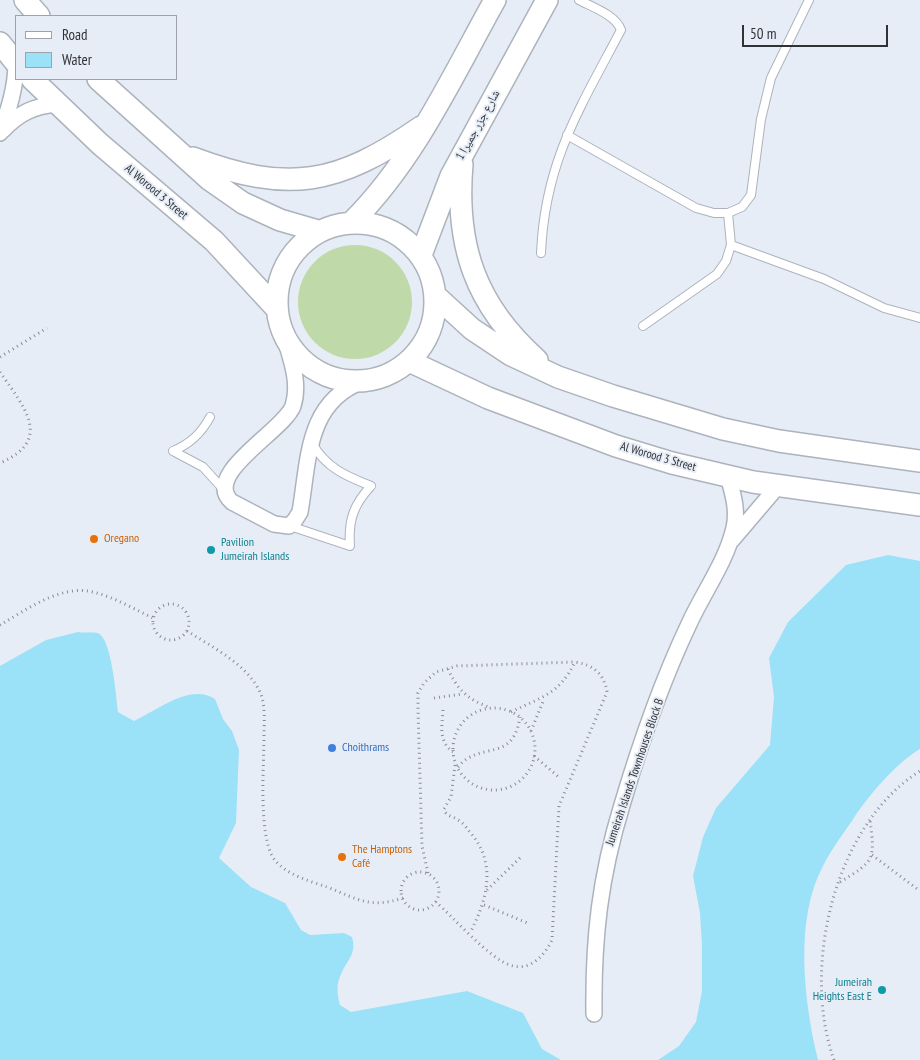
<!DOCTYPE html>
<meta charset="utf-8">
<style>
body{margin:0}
#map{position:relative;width:920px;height:1060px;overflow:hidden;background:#e7edf7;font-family:"PT Sans Narrow",sans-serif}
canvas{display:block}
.legend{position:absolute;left:15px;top:15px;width:162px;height:65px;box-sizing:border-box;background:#e7edf7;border:1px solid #9ea3aa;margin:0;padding:6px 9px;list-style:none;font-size:15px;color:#303336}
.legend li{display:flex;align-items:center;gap:10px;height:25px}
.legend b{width:25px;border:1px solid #9ea3aa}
.scale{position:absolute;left:742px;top:25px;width:146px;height:22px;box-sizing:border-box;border:2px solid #303336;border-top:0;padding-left:6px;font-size:15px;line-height:18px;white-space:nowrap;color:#303336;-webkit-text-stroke:4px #e7edf7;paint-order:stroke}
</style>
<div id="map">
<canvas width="920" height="1060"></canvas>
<ul class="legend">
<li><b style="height:6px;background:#fff"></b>Road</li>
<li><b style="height:14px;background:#9be1f7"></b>Water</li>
</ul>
<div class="scale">50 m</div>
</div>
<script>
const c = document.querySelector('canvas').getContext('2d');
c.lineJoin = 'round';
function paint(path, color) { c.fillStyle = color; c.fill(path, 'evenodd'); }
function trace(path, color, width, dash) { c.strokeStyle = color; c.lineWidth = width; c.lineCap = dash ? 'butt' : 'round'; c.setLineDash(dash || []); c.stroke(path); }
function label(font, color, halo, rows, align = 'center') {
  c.font = font + ' "PT Sans Narrow","Noto Naskh Arabic",sans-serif'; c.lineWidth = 4; c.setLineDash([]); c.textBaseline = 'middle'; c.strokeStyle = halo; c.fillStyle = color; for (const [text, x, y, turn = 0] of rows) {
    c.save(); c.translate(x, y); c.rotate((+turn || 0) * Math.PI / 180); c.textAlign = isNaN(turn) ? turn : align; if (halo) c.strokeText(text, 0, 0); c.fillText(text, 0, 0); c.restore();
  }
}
paint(new Path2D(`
 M298 302a57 57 0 1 1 114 0a57 57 0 1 1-114 0Z`), '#bfd9a8');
paint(new Path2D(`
 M 888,555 L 920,561 L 920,749 C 897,762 866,798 852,821 C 842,835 831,850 823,866 C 794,920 804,1002 818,1060 L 658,1060 L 679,1046 L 696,1022 L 702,991 L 702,945 L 700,913 L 693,876 L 703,837 L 716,808 L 770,745 L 774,697 L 769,658 L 788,622 L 846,565 Z
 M 78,632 C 84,633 92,632 98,633 C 112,639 116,697 118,712 L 134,721 C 158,710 190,683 215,699 L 223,719 L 232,731 L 239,750 L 236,823 L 219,858 L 251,887 L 285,903 L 301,930 L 310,935 L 344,933 L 352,937 C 357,954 347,960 341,974 C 336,984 337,994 340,1005 L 351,1012 L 467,991 L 523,1013 L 542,1049 L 561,1060 L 0,1060 L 0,666 L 46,640 Z`), '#9be1f7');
const lane = new Path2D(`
 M 567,135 L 696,208 L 714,213 L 728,213 L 742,207 L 751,195 L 761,119 L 771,78 L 809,0
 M 731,245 L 824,279 L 884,308 L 920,318
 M 541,253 C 545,161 580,108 621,30 C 616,15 592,7 579,0
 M 643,326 L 717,274 L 726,261 L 731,245 L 728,213
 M 173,451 L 203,467 L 224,490
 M 173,451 C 190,444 201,434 210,417
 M 290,526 L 350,546 C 348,520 354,504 371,486 C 346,476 326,468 312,443`);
const street = new Path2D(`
 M 3,130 C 19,113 34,106 57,104
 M 0,133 C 9,109 16,87 16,62
 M 283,331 C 289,355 301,381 293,406 C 284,431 201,474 232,502 L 274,524 L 289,526 L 295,520 L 300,512 C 309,460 306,402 363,381
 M 732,540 L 778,486
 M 594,1014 C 593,938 600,877 622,805 C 640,744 662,681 689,624 C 703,593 726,562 734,528 C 738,510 733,494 728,476`);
const secondary = new Path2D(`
 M 25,0 L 39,16
 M 0,43 L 16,63
 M 32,79 L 100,144 L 214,241 L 277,309
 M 98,79 L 210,180 L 243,203 L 280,220 L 318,231
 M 193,158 C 289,194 337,185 421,127
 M 462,164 C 455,245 475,305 537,360
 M 352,222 C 415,159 452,77 495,0
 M277 302a79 79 0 1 1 158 0a79 79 0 1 1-158 0Z
 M 421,255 L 451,176 L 547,0
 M 437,297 L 472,329 L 511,355 L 558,377 L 613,396 L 723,429 L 779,441 L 920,461
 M 409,361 L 488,398 L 616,446 L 672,463 L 753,482 L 920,505`);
trace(lane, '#adb3bc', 10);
trace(street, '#adb3bc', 18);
trace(secondary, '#adb3bc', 24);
trace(new Path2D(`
 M 0,357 L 47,328
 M 0,372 C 24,407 54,440 0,463
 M153 622a18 18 0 1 1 36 0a18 18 0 1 1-36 0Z
 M 0,625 C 26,610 61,584 93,592 C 114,597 134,609 153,618
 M 187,631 C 212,647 245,663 259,690 C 266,703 264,722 264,735 C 264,765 258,836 274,859 C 286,875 310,881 327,887 C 358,899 369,909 403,898
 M 448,669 C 457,689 468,700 489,707
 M 434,698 L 463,694
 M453 749a41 41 0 1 1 82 0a41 41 0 1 1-82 0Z
 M 443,710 C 442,726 438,741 453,752
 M 511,712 C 541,697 559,695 575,662
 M 531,731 L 544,699
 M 534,756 L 560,778
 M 455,765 L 451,797 L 444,809 L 445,812 C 449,817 453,816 458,820 C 462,822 466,827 469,831 C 498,863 487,900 470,933
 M 458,767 C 480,740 513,764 520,717
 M 872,855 L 920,891
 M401 891a19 19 0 1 1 38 0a19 19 0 1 1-38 0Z
 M 428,873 L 422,846 L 418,710 L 418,693 L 424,683 L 436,672 L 457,666 L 575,662 C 593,665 604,673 607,692 L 559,806 L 552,940 C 544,956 530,972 510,965 C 490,959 453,917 436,902
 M 840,882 C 875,861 875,860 870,820
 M 487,890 L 522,856
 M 484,905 L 530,924
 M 834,1060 C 801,968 834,825 920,771`), '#888c93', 3, [1, 4]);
trace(lane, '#fff', 8);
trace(street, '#fff', 15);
trace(secondary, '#fff', 21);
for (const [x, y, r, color] of [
 [94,539,5,"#e8710a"],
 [211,550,5,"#0f9aa8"],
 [332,748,5,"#3f7fe0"],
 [342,857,5,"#e8710a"],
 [882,990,5,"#0f9aa8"]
]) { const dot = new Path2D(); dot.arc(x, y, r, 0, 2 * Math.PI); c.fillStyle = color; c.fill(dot); trace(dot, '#e7edf7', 2); }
label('12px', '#303336', '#e7edf7', [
 ["شارع جزر جميرا 1",478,125,-61],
 ["Al Worood 3 Street",156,192,40],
 ["Al Worood 3 Street",658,457,16],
 ["Jumeirah Islands Townhouses Block B",635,772,-71]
]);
label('12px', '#c56008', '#e7edf7', [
 ["Oregano",104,539],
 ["The Hamptons",352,850],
 ["Café",352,864]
], 'left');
label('12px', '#0d838f', '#e7edf7', [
 ["Pavilion",221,543],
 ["Jumeirah Islands",221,557],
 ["Jumeirah",872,983,"right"],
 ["Heights East E",872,997,"right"]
], 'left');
label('12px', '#366cbe', '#e7edf7', [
 ["Choithrams",342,748]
], 'left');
</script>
